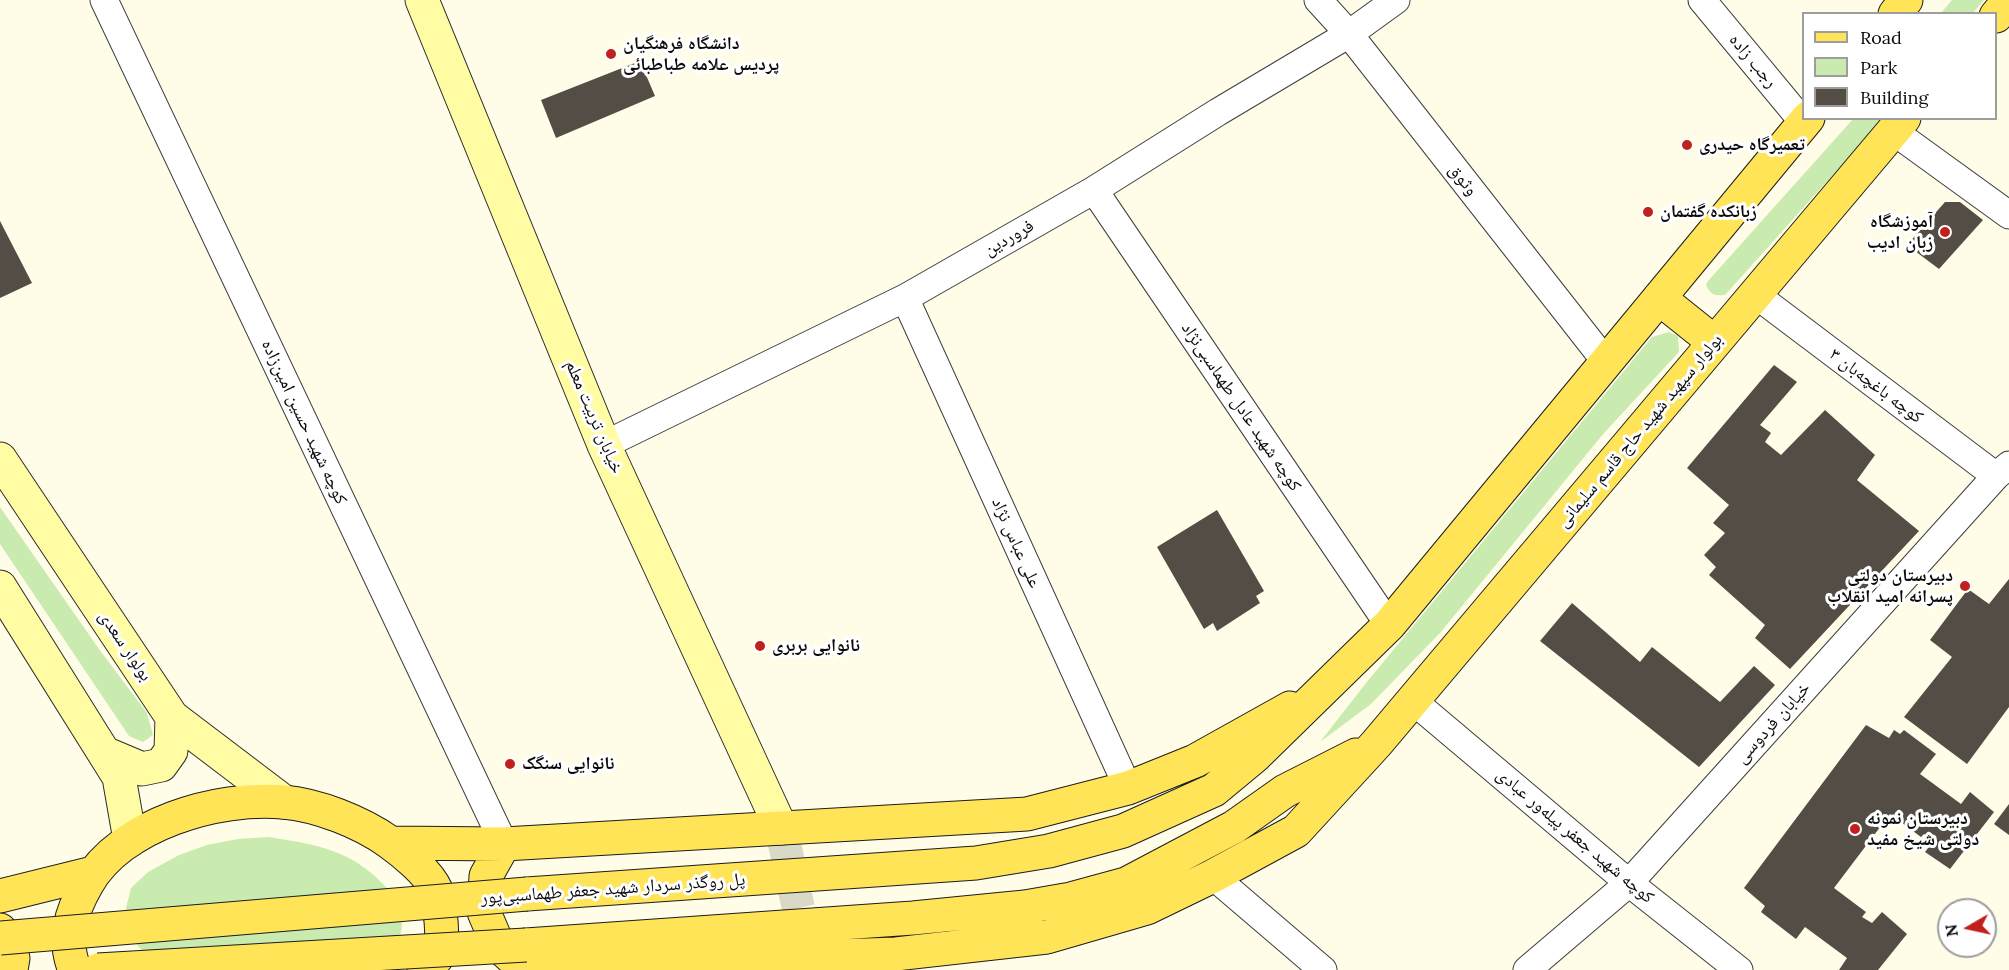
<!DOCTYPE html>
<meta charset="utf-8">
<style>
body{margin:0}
#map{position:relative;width:2009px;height:970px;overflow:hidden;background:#fffce8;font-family:Lora,serif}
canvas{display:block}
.legend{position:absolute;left:1802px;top:12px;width:195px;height:108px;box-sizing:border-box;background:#fff;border:2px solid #9d9d9d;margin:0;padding:8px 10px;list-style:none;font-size:18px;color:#0b0b0b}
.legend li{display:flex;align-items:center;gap:12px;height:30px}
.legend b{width:30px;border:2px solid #9d9d9d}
.north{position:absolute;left:1937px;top:898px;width:60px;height:60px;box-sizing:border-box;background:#fff;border:2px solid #9d9d9d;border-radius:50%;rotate:261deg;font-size:16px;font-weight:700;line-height:24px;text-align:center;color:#0b0b0b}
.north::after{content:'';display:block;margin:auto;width:21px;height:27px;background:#c1211c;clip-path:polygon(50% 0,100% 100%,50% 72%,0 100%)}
</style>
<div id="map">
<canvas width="2009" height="970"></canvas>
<ul class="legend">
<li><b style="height:8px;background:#ffe458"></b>Road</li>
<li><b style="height:16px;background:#caebb0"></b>Park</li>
<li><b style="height:16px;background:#544d46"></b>Building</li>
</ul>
<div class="north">N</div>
</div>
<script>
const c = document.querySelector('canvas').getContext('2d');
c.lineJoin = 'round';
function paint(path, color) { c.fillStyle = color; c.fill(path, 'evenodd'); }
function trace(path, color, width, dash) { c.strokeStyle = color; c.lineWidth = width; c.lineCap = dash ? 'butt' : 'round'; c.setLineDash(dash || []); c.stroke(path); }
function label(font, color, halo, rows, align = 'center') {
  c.font = font + ' Lora,"Noto Naskh Arabic",serif'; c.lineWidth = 6; c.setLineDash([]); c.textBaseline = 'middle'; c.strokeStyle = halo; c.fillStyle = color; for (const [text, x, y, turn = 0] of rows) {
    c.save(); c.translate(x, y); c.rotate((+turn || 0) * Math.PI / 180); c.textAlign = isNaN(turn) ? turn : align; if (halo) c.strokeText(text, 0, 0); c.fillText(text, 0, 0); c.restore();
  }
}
paint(new Path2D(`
 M 1952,0 L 1984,0 L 1973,13 L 1941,13 Z
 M 1853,119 L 1883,119 L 1725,295 C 1714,296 1711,295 1706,285 L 1708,281 Z
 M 1669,332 L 1678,336 L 1679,352 L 1604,433 L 1440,633 L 1371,704 L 1320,742 L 1366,683 L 1652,337 Z
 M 0,507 L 99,649 L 147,713 L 153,735 L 143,742 L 129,736 L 0,544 Z
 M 269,837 C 317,845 350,849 385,886 C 397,898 406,918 400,936 C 397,944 390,953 386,960 L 153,962 L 137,945 L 131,934 L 126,908 L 131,888 L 148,872 L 179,855 L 207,845 L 238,839 Z`), '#caebb0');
paint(new Path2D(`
 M 640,61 L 655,96 L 556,138 L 541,100 Z
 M 1945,202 L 1960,202 L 1983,220 L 1939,269 L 1907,245 Z
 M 0,221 L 32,283 L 0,298 Z
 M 1774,365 L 1797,382 L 1760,425 L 1771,433 L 1765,442 L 1781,455 L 1825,410 L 1875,455 L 1857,480 L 1919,531 L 1790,669 L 1755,638 L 1765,625 L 1709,575 L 1716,567 L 1704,555 L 1725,533 L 1713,523 L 1729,505 L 1687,468 Z
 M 1217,510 L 1264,591 L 1256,596 L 1260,603 L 1217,631 L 1213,623 L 1204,629 L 1157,547 Z
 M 2009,579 L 2009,707 L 1967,764 L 1904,717 L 1952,657 L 1930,640 L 1968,589 L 1989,604 Z
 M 1572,603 L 1640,662 L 1652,647 L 1720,702 L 1754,666 L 1775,685 L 1699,767 L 1540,641 Z
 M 1866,725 L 1889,738 L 1894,730 L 1900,734 L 1904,730 L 1936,754 L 1920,774 L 1961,804 L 1970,792 L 1994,812 L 1950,869 L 1925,852 L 1934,840 L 1924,834 L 1921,837 L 1890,814 L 1834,888 L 1866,912 L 1862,917 L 1872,923 L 1882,912 L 1907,934 L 1878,970 L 1839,970 L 1847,958 L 1805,927 L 1796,939 L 1761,912 L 1765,906 L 1744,888 Z
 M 2009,804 L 2009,835 L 1994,824 Z`), '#544d46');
trace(new Path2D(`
 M 781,828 L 808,952`), '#dad8c7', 33, [33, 16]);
const street = new Path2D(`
 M 104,0 L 504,844
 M 1318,0 L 1349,34 L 1606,362
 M 1702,0 L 1804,123
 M 1893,131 L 2009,215
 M 1094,190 L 1389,625
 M 1756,295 L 1996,476
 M 905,298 L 1128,788
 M 604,445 L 905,298 L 1094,190 L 1218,112 L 1349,34 L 1396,0
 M 1412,700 L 1629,883 L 1739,970
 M 1213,876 L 1323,970
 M 1527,970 L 1629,883 L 1996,476 L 2009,465`);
const secondary = new Path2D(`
 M 422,0 L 604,445 L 781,828
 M 0,459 L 172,717 L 284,802
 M 0,587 L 119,777 L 130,840
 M 104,753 L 142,769 L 161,765 L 171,751 L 172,717`);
const primary = new Path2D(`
 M 1895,14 L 1906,0
 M 1996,16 L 2009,0
 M 1659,298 L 1714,342
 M 391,843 L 504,844 L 1027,814 L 1128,788 L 1195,761 L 1290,708
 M 504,844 L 486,876 L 484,912 L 498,945 L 519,964
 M 527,894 L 976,863 L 1049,851 L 1123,831 L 1214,790 L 1255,756 L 1389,625 L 1808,118
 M 0,896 L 93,873
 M 0,930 L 13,958 L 11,970
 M 526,945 L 913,918 L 1025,907 L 1071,899 L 1126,884 L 1234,827 L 1285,791 L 1356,755
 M 75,970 C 62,940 71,912 87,884 C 121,824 218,796 283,802 C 318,805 361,822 389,842 C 403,852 429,873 436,890 C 439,896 439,906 440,913 C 442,926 443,944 437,957 C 434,962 427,966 424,970
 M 522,970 L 608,964 L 896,954 L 1047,937 L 1147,908 L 1213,876 L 1296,831 L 1376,744 L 1904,118`);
trace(street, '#3e3e3e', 29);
trace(secondary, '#2d2d2d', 35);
trace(primary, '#1c1c1c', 35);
trace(street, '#fff', 27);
trace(secondary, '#fffca3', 33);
trace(primary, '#ffe458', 33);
const primaryBridge = new Path2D(`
 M 0,938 L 527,894
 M 98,970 L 526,945`);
trace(primaryBridge, '#1c1c1c', 35, []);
trace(primaryBridge, '#ffe458', 33);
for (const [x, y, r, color] of [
 [611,54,6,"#c1211c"],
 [1687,145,6,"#c1211c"],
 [1648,212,6,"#c1211c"],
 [1945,232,6,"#c1211c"],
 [1965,586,6,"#c1211c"],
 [760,646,6,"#c1211c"],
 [510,764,6,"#c1211c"],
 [1855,829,6,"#c1211c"]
]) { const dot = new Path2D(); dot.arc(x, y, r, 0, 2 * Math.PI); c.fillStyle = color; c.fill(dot); trace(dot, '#fff', 2); }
label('bold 18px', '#0b0b0b', '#fff', [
 ["دانشگاه فرهنگیان",623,44],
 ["پردیس علامه طباطبائی",623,65],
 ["تعمیرگاه حیدری",1699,145],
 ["زبانکده گفتمان",1660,212],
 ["آموزشگاه",1933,222,"right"],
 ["زبان ادیب",1933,243,"right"],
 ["دبیرستان دولتی",1953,576,"right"],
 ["پسرانه امید انقلاب",1953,597,"right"],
 ["نانوایی بربری",772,646],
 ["نانوایی سنگک",522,764],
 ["دبیرستان نمونه",1867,819],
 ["دولتی شیخ مفید",1867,840]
], 'left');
label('18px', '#0b0b0b', '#fff', [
 ["رجب زاده",1753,61,50],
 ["وثوق",1463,180,52],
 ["فروردین",1009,238,-30],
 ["کوچه باغچه‌بان ۳",1876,386,37],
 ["کوچه شهید عادل طهماسبی‌نژاد",1241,407,56],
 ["خیابان تربیت معلم",594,417,67],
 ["کوچه شهید حسین امین‌زاده",304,422,65],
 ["بولوار سپهبد شهید حاج قاسم سلیمانی",1640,431,-50],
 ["علی عباس نژاد",1016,543,66],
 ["بولوار سعدی",125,646,56],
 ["خیابان فردوسی",1773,723,-48],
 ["کوچه شهید جعفر پیله‌ور عبادی",1575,836,40],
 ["پل روگذر سردار شهید جعفر طهماسبی‌پور",613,889,-4]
]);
</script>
